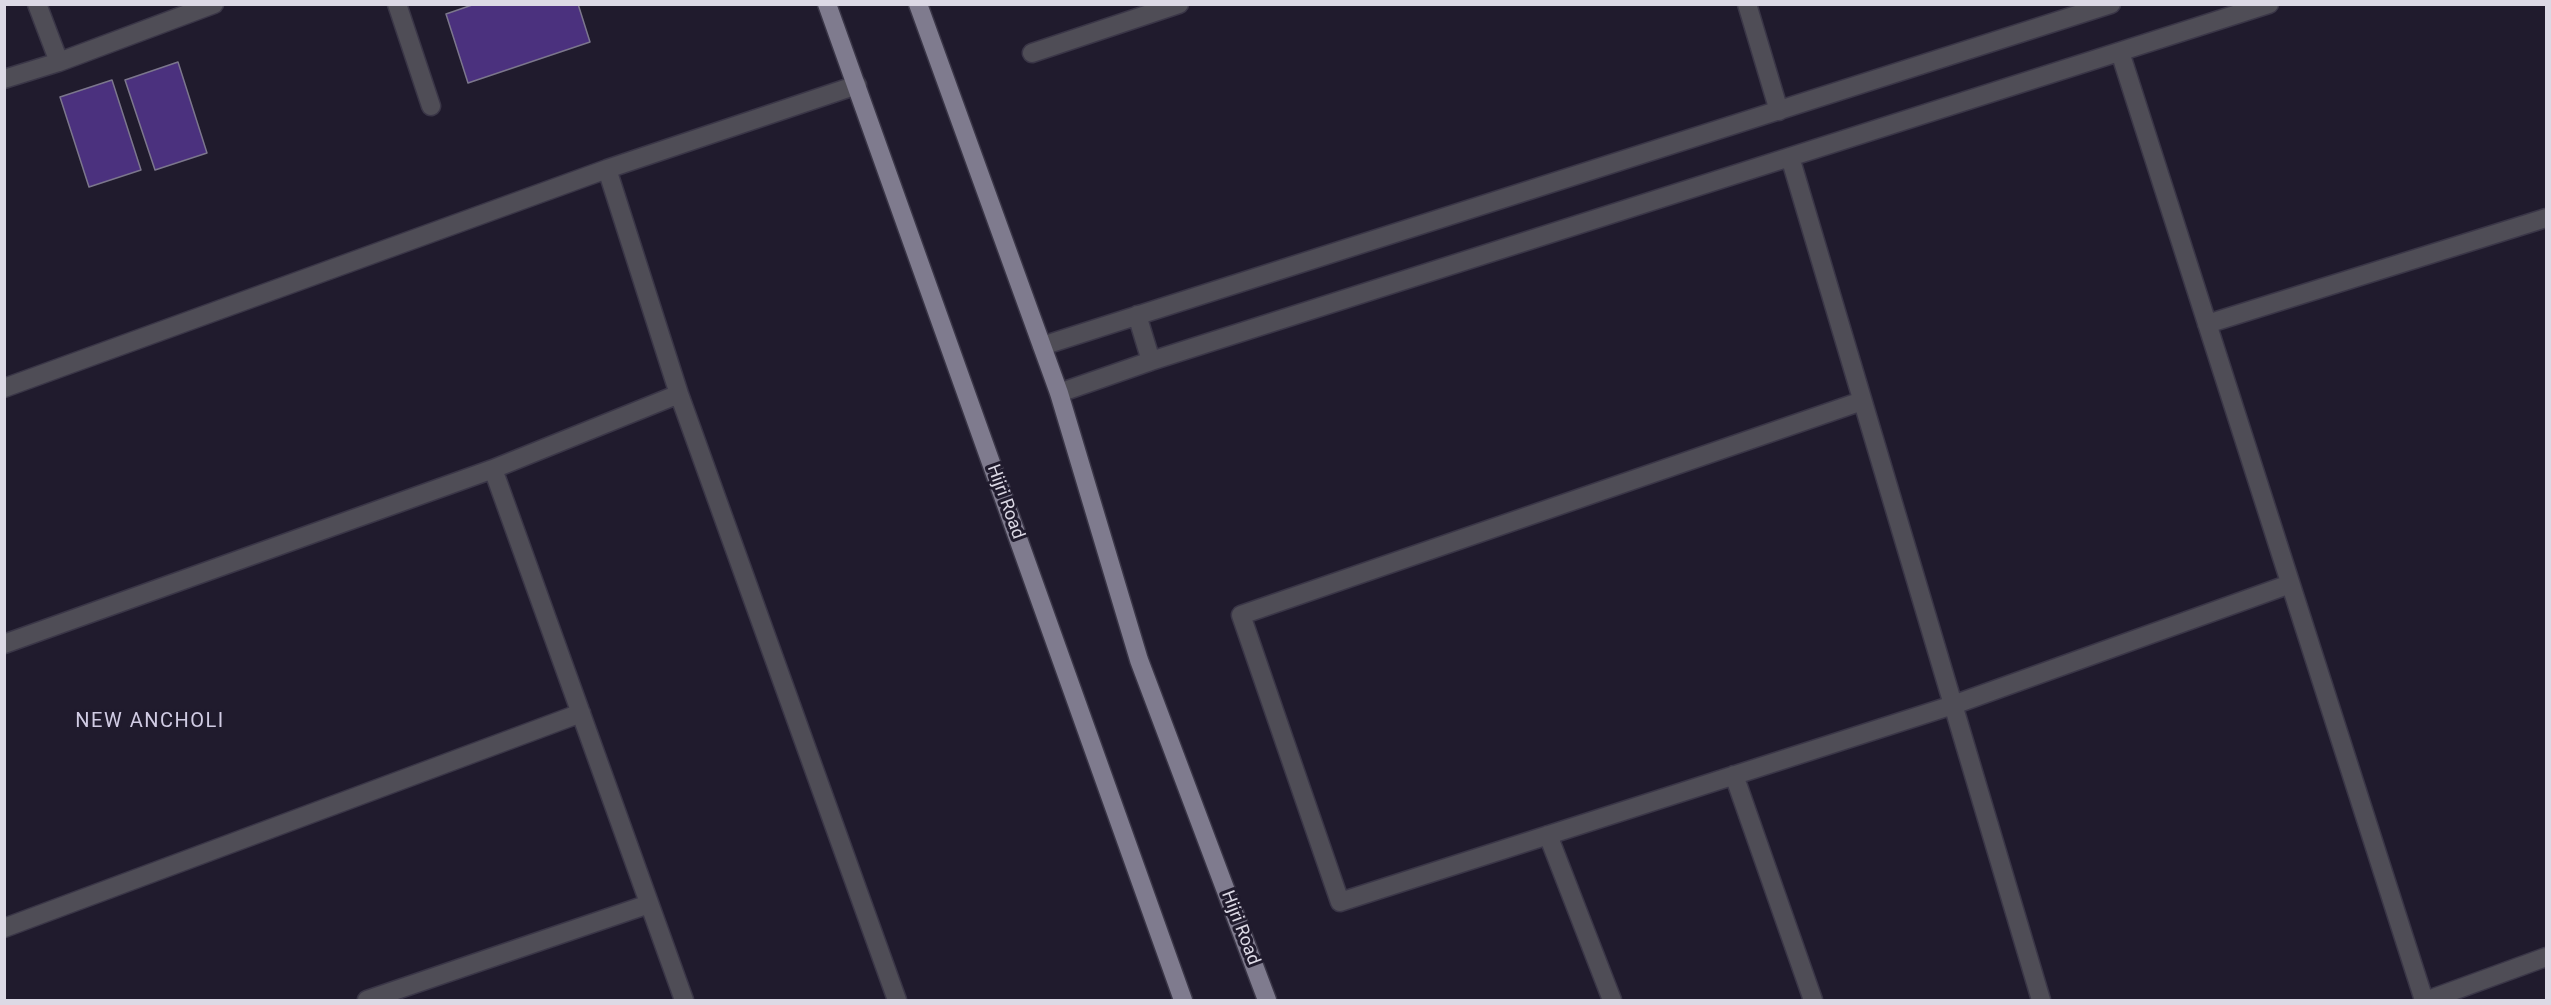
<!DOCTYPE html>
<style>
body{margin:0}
#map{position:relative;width:2551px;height:1005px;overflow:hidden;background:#201b2d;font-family:Roboto,sans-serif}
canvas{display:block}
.frame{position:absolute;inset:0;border:6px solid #dcd9e5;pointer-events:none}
</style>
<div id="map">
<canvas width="2551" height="1005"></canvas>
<div class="frame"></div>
</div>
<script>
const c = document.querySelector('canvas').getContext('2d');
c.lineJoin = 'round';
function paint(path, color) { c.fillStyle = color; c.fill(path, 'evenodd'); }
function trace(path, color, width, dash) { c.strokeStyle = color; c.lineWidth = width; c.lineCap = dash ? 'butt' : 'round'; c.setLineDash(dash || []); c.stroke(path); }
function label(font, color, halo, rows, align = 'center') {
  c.font = font + ' Roboto,sans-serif'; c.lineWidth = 6; c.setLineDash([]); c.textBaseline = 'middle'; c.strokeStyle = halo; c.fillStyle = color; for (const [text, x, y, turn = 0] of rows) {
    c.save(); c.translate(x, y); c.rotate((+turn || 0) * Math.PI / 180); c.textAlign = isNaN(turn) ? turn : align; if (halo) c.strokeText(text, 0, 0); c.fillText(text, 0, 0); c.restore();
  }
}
const building = new Path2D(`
 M 475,4 L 578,4 L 590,42 L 468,83 L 446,14 Z
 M 178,62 L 207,153 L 155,170 L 125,80 Z
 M 112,80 L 141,170 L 89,187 L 60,97 Z`);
paint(building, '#4b317e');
trace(building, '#7c778d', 1.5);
const minor = new Path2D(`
 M 37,4 L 59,62
 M 397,4 L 431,106
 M 1747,4 L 1779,111
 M 2120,52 L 2424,1000
 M 1032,53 L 1179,4
 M 4,79 L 59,62 L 214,4
 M 1790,157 L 2041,1000
 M 607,169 L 679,394 L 897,1000
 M 1137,315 L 1151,361
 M 2207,324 L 2546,218
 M 1042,346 L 2111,4
 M 4,388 L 607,169 L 857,85
 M 1059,393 L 1151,361 L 2269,4
 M 1862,401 L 1241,615 L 1340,902 L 1953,705 L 2290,584
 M 493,469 L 684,1000
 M 4,644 L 493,469 L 679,394
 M 1734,775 L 1813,1000
 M 1548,835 L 1612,1000
 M 4,928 L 581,713
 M 367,1000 L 649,904
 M 2428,1000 L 2546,957`);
const major = new Path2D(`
 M 827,4 L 1183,1000
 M 918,4 L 1059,393 L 1139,660 L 1267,1000`);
trace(minor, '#3a3647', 21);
trace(major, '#3a3647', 21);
trace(minor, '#4f4d56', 18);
trace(major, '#7f7b8e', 18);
label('18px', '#dcd9e5', '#201b2d', [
 ["Hijri Road",1005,502,70],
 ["Hijri Road",1240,928,69]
]);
c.letterSpacing = '1.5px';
label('20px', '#d1cce4', '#201b2d', [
 ["NEW ANCHOLI",150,722]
]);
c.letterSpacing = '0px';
</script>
